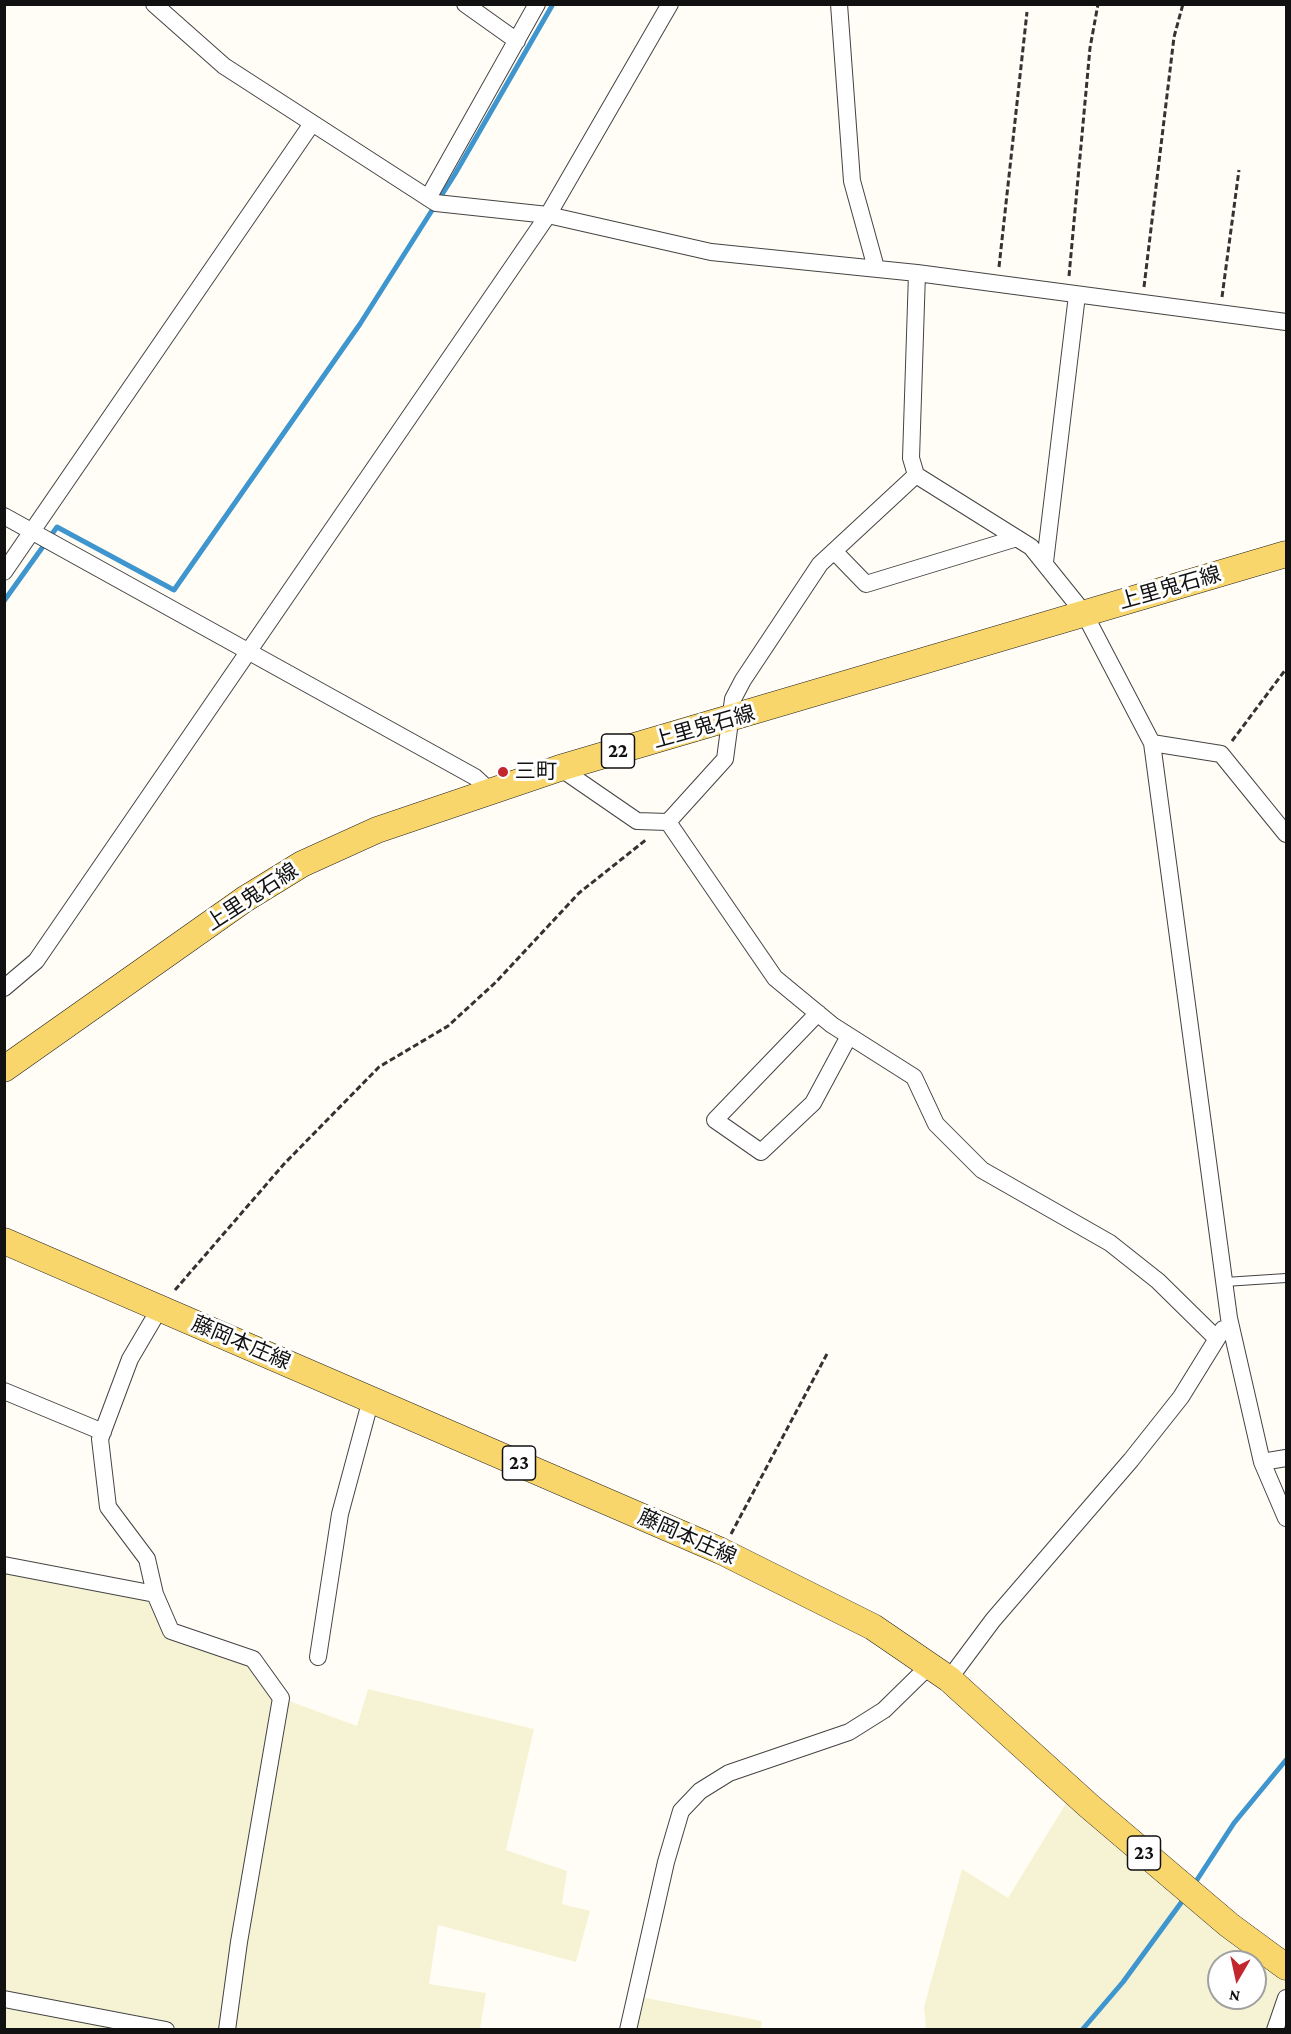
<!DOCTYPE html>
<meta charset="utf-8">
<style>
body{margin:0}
#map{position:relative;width:1291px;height:2034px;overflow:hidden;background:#fffdf5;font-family:"Crimson Pro",serif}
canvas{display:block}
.frame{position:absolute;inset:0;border:6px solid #111;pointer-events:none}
.north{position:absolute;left:1207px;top:1950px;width:60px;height:60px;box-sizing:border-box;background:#fff;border:2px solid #a0a0a0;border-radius:50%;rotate:189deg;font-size:16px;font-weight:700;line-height:24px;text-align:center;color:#111}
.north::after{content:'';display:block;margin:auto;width:21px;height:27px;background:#c4262e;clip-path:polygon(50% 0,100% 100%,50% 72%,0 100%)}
</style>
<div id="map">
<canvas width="1291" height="2034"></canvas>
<div class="frame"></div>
<div class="north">N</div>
</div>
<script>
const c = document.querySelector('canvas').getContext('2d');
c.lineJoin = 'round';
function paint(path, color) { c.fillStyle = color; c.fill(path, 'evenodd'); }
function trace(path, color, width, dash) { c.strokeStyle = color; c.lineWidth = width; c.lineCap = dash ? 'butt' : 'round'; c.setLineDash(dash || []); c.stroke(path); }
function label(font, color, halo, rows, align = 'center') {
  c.font = font + ' "Crimson Pro","Noto Sans JP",serif'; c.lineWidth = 6; c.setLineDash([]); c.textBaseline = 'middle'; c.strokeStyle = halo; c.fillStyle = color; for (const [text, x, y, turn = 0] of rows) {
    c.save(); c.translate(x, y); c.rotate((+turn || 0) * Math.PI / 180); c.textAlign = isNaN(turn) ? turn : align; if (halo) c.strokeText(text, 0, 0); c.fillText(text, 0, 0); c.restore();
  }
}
paint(new Path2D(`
 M 4,1565 L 155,1594 L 171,1631 L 253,1659 L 281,1698 L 357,1726 L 368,1689 L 534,1729 L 506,1850 L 567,1871 L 562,1904 L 590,1911 L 576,1962 L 438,1925 L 429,1984 L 486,1993 L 480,2029 L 5,2029 Z
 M 1073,1792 L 1286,1967 L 1286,2029 L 926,2029 L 924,2007 L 962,1869 L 1008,1898 ZM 1219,1962 L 1255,1962 L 1255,1998 L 1219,1998 Z
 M 636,1996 L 762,2021 L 761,2029 L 628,2030 Z`), '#f6f3d4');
trace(new Path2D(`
 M 4,601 L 57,527 L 174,590 L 360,324 L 455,174 L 553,4
 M 1193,1886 L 1234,1823 L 1286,1760
 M 1082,2030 L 1123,1982 L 1186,1896`), '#3f96cf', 5);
const lane = new Path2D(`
 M 1225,1282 L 1286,1278`);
const street = new Path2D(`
 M 154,4 L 224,66 L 436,203 L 548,215 L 711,252 L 917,273 L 1286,322
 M 465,4 L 517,41
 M 839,4 L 852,181 L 876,268
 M 428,198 L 537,4
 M 917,273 L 911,458 L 916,475 L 1031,547 L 1084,613 L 1152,743 L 1229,1318 L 1262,1462 L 1286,1518
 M 4,516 L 475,777 L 489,790
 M 834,551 L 866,584 L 1017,538
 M 1045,562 L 1077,295
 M 4,572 L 311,125
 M 1152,743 L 1221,754 L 1286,834
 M 560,768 L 637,821 L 668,822 L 775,978 L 832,1025 L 914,1077 L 936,1124 L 982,1170 L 1110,1243 L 1158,1281 L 1217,1339
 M 668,822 L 725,759 L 733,699 L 743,680 L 820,564 L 916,475
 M 4,988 L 36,961 L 548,215 L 670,4
 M 818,1013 L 715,1120 L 761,1152 L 813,1103 L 849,1036
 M 4,1391 L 103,1432
 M 1262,1462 L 1286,1458
 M 4,1565 L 155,1594 L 171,1631 L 253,1659 L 281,1698 L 239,1942 L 227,2030
 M 155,1594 L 147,1559 L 108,1507 L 100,1439 L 130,1359 L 160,1308
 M 318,1657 L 340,1514 L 371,1399
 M 949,1679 L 993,1620 L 1131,1460 L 1181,1397 L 1223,1329
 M 4,1999 L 166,2030
 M 628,2030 L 666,1862 L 681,1811 L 700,1791 L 729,1773 L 849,1732 L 884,1710 L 930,1665
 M 1275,2030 L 1286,1998`);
const primary = new Path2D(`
 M 4,1069 L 245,899 L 302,864 L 377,830 L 560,768 L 1286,554
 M 4,1241 L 721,1551 L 873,1627 L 949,1679 L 1089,1806 L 1229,1925 L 1286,1967`);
trace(lane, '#444', 10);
trace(street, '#444', 18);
trace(primary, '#222', 27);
trace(new Path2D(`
 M 999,267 L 1027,12
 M 1069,276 L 1090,48 L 1098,4
 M 1144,287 L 1174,37 L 1183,4
 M 1222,297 L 1239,170
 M 1232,741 L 1286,669
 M 175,1290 L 284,1164 L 379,1067 L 448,1026 L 496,982 L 579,893 L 647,839
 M 731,1534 L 828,1352`), '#333', 3, [6, 3]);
trace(lane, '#fff', 8);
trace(street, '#fff', 16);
trace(primary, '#f9d66b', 26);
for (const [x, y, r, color] of [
 [503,772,6,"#c4262e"]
]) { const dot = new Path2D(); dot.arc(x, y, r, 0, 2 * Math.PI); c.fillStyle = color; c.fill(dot); trace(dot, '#fff', 2); }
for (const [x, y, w] of [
 [618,751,33],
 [519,1463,33],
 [1144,1853,33]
]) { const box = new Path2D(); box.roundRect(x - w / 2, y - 17, w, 34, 4.5); c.fillStyle = '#fff'; c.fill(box); trace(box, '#111', 1.5); }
label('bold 20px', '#111', null, [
 ["22",618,751],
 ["23",519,1463],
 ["23",1144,1853]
]);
label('21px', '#111', '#fff', [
 ["上里鬼石線",1170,588,-16],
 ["上里鬼石線",704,727,-16],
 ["上里鬼石線",252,897,-33],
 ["藤岡本庄線",241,1343,23],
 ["藤岡本庄線",687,1537,24]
]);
label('21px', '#111', '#fff', [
 ["三町",515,772]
], 'left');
</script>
